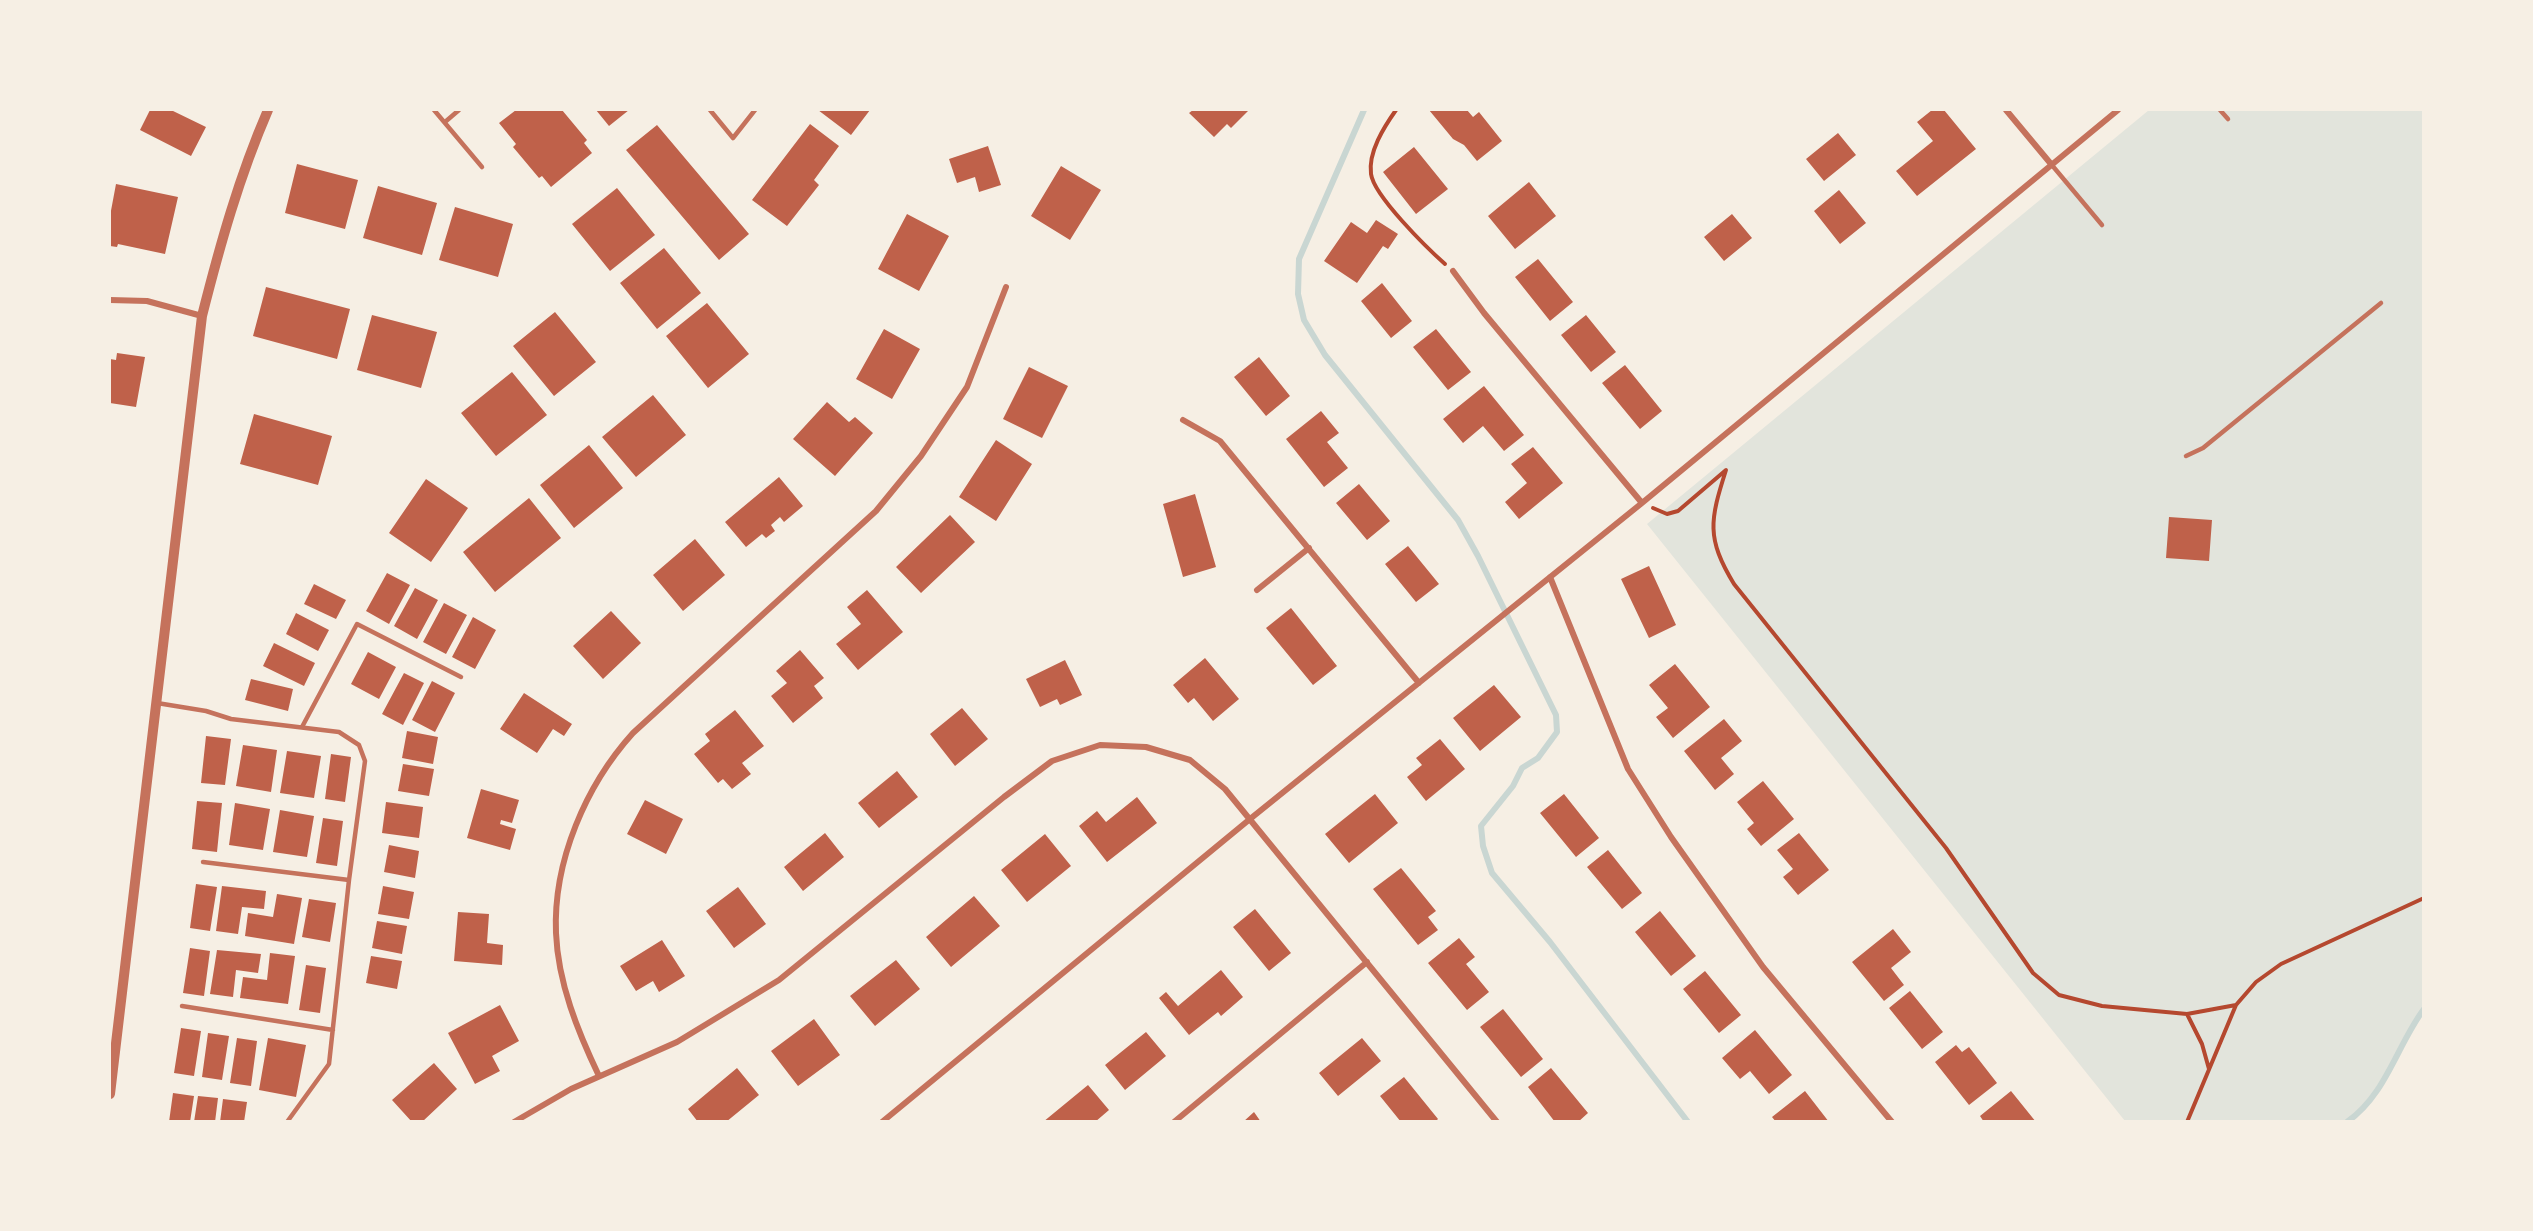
<!DOCTYPE html>
<style>
body{margin:0}
#map{position:relative;width:2533px;height:1231px;overflow:hidden;background:#f6efe4;font-family:"Alegreya Sans",sans-serif}
canvas{display:block}
.frame{position:absolute;inset:0;border:111px solid #f6efe4;pointer-events:none}
</style>
<div id="map">
<canvas width="2533" height="1231"></canvas>
<div class="frame"></div>
</div>
<script>
const c = document.querySelector('canvas').getContext('2d');
c.lineJoin = 'round';
function paint(path, color) { c.fillStyle = color; c.fill(path, 'evenodd'); }
function trace(path, color, width, dash) { c.strokeStyle = color; c.lineWidth = width; c.lineCap = dash ? 'butt' : 'round'; c.setLineDash(dash || []); c.stroke(path); }
paint(new Path2D(`
 M 2149,110 L 2423,110 L 2423,1009 C 2397,1045 2386,1095 2347,1122 L 2125,1121 L 1647,524 Z`), '#e2e4dc');
trace(new Path2D(`
 M 1364,110 L 1299,259 L 1298,294 L 1304,320 L 1325,355 L 1458,520 L 1478,556 L 1556,715 L 1557,732 L 1538,758 L 1522,768 L 1513,786 L 1481,826 L 1483,846 L 1492,873 L 1550,942 L 1688,1122
 M 2347,1122 C 2386,1095 2397,1045 2424,1009`), '#c9d6d2', 6);
paint(new Path2D(`
 M 150,110 L 171,110 L 206,127 L 191,156 L 140,130 Z
 M 516,110 L 562,110 L 587,140 L 584,143 L 592,153 L 551,187 L 542,176 L 539,178 L 513,147 L 516,144 L 499,123 Z
 M 596,110 L 629,110 L 609,126 Z
 M 818,110 L 870,110 L 851,135 Z
 M 1193,110 L 1246,110 L 1248,111 L 1231,128 L 1227,124 L 1214,137 L 1189,113 Z
 M 1429,110 L 1467,110 L 1473,117 L 1479,112 L 1502,141 L 1477,161 L 1464,145 L 1453,139 Z
 M 1932,110 L 1944,110 L 1976,149 L 1917,196 L 1896,171 L 1933,141 L 1917,122 Z
 M 810,124 L 839,146 L 814,180 L 819,185 L 787,226 L 752,200 Z
 M 657,125 L 749,234 L 719,260 L 626,150 Z
 M 1838,133 L 1856,155 L 1824,181 L 1806,159 Z
 M 988,146 L 1001,185 L 979,192 L 975,177 L 957,183 L 949,159 Z
 M 1414,147 L 1448,189 L 1416,214 L 1383,172 Z
 M 297,164 L 358,180 L 345,229 L 285,213 Z
 M 1061,166 L 1101,190 L 1070,240 L 1031,216 Z
 M 1529,182 L 1556,216 L 1515,249 L 1488,216 Z
 M 116,184 L 178,197 L 165,254 L 118,244 L 117,247 L 110,246 L 110,216 Z
 M 378,186 L 437,203 L 422,255 L 363,238 Z
 M 617,188 L 655,235 L 610,271 L 572,224 Z
 M 1839,190 L 1866,223 L 1840,244 L 1814,211 Z
 M 455,207 L 513,224 L 498,277 L 439,260 Z
 M 907,214 L 949,236 L 919,291 L 878,269 Z
 M 1732,214 L 1752,238 L 1724,261 L 1704,237 Z
 M 1376,220 L 1398,234 L 1388,249 L 1383,246 L 1357,283 L 1324,261 L 1351,222 L 1367,233 Z
 M 664,248 L 701,293 L 657,329 L 620,283 Z
 M 1538,259 L 1573,302 L 1550,321 L 1515,277 Z
 M 1382,283 L 1412,321 L 1391,338 L 1361,301 Z
 M 266,287 L 350,309 L 337,359 L 253,336 Z
 M 707,303 L 749,354 L 708,388 L 666,336 Z
 M 555,312 L 596,362 L 554,396 L 513,346 Z
 M 372,315 L 437,332 L 421,388 L 357,370 Z
 M 1586,315 L 1616,352 L 1591,372 L 1561,335 Z
 M 884,329 L 920,349 L 892,399 L 856,379 Z
 M 1436,329 L 1471,372 L 1448,390 L 1413,347 Z
 M 117,353 L 145,357 L 136,407 L 110,403 L 110,359 L 116,360 Z
 M 1259,357 L 1290,396 L 1266,416 L 1234,377 Z
 M 1625,365 L 1662,411 L 1640,429 L 1602,383 Z
 M 1029,367 L 1068,386 L 1042,438 L 1003,419 Z
 M 512,372 L 547,415 L 496,456 L 461,413 Z
 M 1484,386 L 1524,435 L 1504,451 L 1483,426 L 1463,443 L 1443,419 Z
 M 653,395 L 686,435 L 636,477 L 602,437 Z
 M 827,402 L 849,422 L 855,417 L 873,433 L 835,476 L 793,439 Z
 M 1321,411 L 1339,433 L 1327,442 L 1348,468 L 1324,487 L 1286,439 Z
 M 254,414 L 332,436 L 318,485 L 240,464 Z
 M 996,440 L 1032,464 L 996,521 L 959,497 Z
 M 589,445 L 623,488 L 574,528 L 540,485 Z
 M 1533,447 L 1563,483 L 1519,519 L 1505,502 L 1527,483 L 1511,464 Z
 M 779,477 L 803,506 L 784,522 L 780,517 L 771,525 L 775,531 L 766,538 L 762,534 L 746,547 L 725,522 Z
 M 426,479 L 468,508 L 431,562 L 389,533 Z
 M 1359,484 L 1390,521 L 1367,540 L 1336,503 Z
 M 1195,494 L 1216,567 L 1183,577 L 1163,504 Z
 M 529,498 L 561,538 L 495,592 L 463,552 Z
 M 950,515 L 975,542 L 921,593 L 896,567 Z
 M 2169,517 L 2212,520 L 2209,561 L 2166,558 Z
 M 695,539 L 725,575 L 683,611 L 653,575 Z
 M 1408,546 L 1439,584 L 1416,602 L 1385,564 Z
 M 1649,566 L 1676,625 L 1649,638 L 1621,579 Z
 M 387,573 L 410,585 L 389,624 L 366,611 Z
 M 314,584 L 346,600 L 336,619 L 304,604 Z
 M 415,588 L 438,600 L 417,639 L 394,626 Z
 M 867,590 L 903,632 L 858,670 L 836,644 L 861,624 L 847,607 Z
 M 444,603 L 467,615 L 446,654 L 423,642 Z
 M 1291,608 L 1337,666 L 1313,685 L 1266,628 Z
 M 611,611 L 641,643 L 603,679 L 573,646 Z
 M 296,613 L 329,630 L 318,651 L 286,634 Z
 M 473,617 L 496,630 L 475,669 L 452,657 Z
 M 274,643 L 315,663 L 304,686 L 263,666 Z
 M 800,650 L 824,678 L 814,686 L 823,698 L 793,723 L 771,696 L 787,683 L 776,671 Z
 M 368,652 L 396,667 L 379,699 L 351,684 Z
 M 1205,658 L 1239,699 L 1213,721 L 1194,698 L 1188,703 L 1173,685 Z
 M 1065,660 L 1082,695 L 1060,705 L 1057,699 L 1040,707 L 1026,679 Z
 M 1675,664 L 1710,707 L 1673,738 L 1656,717 L 1668,708 L 1649,685 Z
 M 404,673 L 424,683 L 403,725 L 382,714 Z
 M 251,679 L 293,689 L 288,711 L 245,700 Z
 M 432,681 L 455,693 L 435,732 L 412,720 Z
 M 1494,685 L 1521,717 L 1480,751 L 1453,718 Z
 M 524,693 L 572,724 L 564,736 L 553,729 L 537,753 L 500,729 Z
 M 962,708 L 988,739 L 955,766 L 930,734 Z
 M 735,710 L 764,746 L 742,763 L 751,774 L 732,789 L 723,779 L 718,783 L 694,754 L 710,741 L 705,734 Z
 M 1724,719 L 1742,741 L 1721,758 L 1734,774 L 1715,790 L 1684,751 Z
 M 407,731 L 438,737 L 433,764 L 402,758 Z
 M 206,736 L 231,739 L 225,785 L 201,783 Z
 M 1440,739 L 1465,769 L 1426,801 L 1407,777 L 1422,765 L 1416,758 Z
 M 243,745 L 277,750 L 271,792 L 236,786 Z
 M 287,751 L 321,756 L 314,798 L 280,793 Z
 M 331,754 L 351,757 L 345,802 L 325,799 Z
 M 403,764 L 434,769 L 429,796 L 398,791 Z
 M 897,771 L 918,797 L 879,828 L 858,803 Z
 M 1763,781 L 1794,819 L 1761,846 L 1747,829 L 1754,823 L 1737,802 Z
 M 481,789 L 519,800 L 512,823 L 501,820 L 500,824 L 516,829 L 510,850 L 467,838 Z
 M 1375,794 L 1398,823 L 1349,863 L 1325,834 Z
 M 1564,794 L 1599,838 L 1576,857 L 1540,813 Z
 M 1137,797 L 1157,823 L 1107,862 L 1079,826 L 1097,811 L 1106,822 Z
 M 645,800 L 683,819 L 666,854 L 627,834 Z
 M 197,801 L 222,803 L 217,852 L 192,849 Z
 M 386,802 L 423,807 L 419,838 L 382,833 Z
 M 235,803 L 270,809 L 263,850 L 229,845 Z
 M 280,810 L 314,816 L 307,857 L 273,852 Z
 M 323,818 L 343,821 L 337,866 L 316,863 Z
 M 825,833 L 844,857 L 803,891 L 784,867 Z
 M 1799,833 L 1829,870 L 1798,895 L 1783,877 L 1793,869 L 1777,850 Z
 M 1045,834 L 1071,866 L 1027,902 L 1001,870 Z
 M 389,845 L 419,851 L 415,878 L 384,872 Z
 M 1608,850 L 1642,893 L 1622,909 L 1587,867 Z
 M 1401,868 L 1436,911 L 1428,917 L 1438,930 L 1418,945 L 1373,889 Z
 M 196,884 L 217,887 L 210,931 L 190,928 Z
 M 222,886 L 266,891 L 264,909 L 242,907 L 238,934 L 216,931 Z
 M 383,886 L 414,892 L 409,919 L 378,914 Z
 M 738,887 L 766,924 L 734,948 L 706,911 Z
 M 277,894 L 302,898 L 294,944 L 245,936 L 248,913 L 273,917 Z
 M 974,896 L 1000,926 L 951,967 L 926,937 Z
 M 309,899 L 336,903 L 330,942 L 302,937 Z
 M 1255,909 L 1291,953 L 1269,971 L 1233,927 Z
 M 1660,911 L 1696,956 L 1671,976 L 1635,932 Z
 M 458,912 L 489,914 L 487,943 L 503,945 L 502,965 L 454,961 Z
 M 377,921 L 407,926 L 402,954 L 372,948 Z
 M 1893,929 L 1911,952 L 1891,968 L 1904,985 L 1884,1001 L 1852,962 Z
 M 1459,938 L 1475,957 L 1466,964 L 1489,992 L 1467,1010 L 1428,963 Z
 M 662,940 L 685,976 L 659,992 L 653,981 L 636,991 L 620,966 Z
 M 190,948 L 210,951 L 204,996 L 183,993 Z
 M 217,950 L 261,954 L 258,973 L 236,970 L 233,997 L 210,994 Z
 M 270,953 L 295,956 L 288,1004 L 240,998 L 243,977 L 267,980 Z
 M 371,956 L 402,961 L 397,989 L 366,983 Z
 M 896,960 L 920,989 L 875,1026 L 850,996 Z
 M 306,965 L 326,968 L 320,1013 L 299,1010 Z
 M 1221,970 L 1243,997 L 1221,1016 L 1218,1012 L 1189,1035 L 1159,998 L 1166,992 L 1178,1006 Z
 M 1705,971 L 1741,1015 L 1719,1033 L 1683,989 Z
 M 1910,991 L 1943,1032 L 1922,1049 L 1889,1008 Z
 M 500,1005 L 519,1041 L 492,1056 L 500,1071 L 475,1084 L 448,1033 Z
 M 1503,1009 L 1543,1059 L 1521,1077 L 1480,1027 Z
 M 814,1019 L 840,1055 L 798,1086 L 771,1051 Z
 M 181,1028 L 201,1031 L 194,1076 L 174,1073 Z
 M 1755,1030 L 1792,1075 L 1769,1094 L 1750,1071 L 1740,1079 L 1722,1058 Z
 M 1146,1032 L 1166,1056 L 1125,1090 L 1105,1065 Z
 M 208,1033 L 229,1036 L 222,1080 L 202,1077 Z
 M 237,1038 L 257,1041 L 251,1086 L 230,1083 Z
 M 268,1038 L 306,1045 L 296,1097 L 259,1090 Z
 M 1362,1038 L 1381,1061 L 1338,1096 L 1319,1073 Z
 M 1956,1045 L 1962,1052 L 1969,1047 L 1997,1083 L 1969,1105 L 1935,1062 Z
 M 434,1063 L 457,1089 L 422,1122 L 412,1122 L 392,1100 Z
 M 737,1068 L 759,1095 L 726,1122 L 698,1122 L 688,1109 Z
 M 1551,1068 L 1588,1113 L 1578,1122 L 1555,1122 L 1528,1087 Z
 M 1404,1077 L 1438,1119 L 1435,1122 L 1401,1122 L 1380,1096 Z
 M 1088,1085 L 1109,1110 L 1095,1122 L 1043,1122 Z
 M 1805,1091 L 1829,1122 L 1776,1122 L 1772,1117 Z
 M 2011,1091 L 2036,1122 L 1984,1122 L 1980,1116 Z
 M 173,1093 L 194,1096 L 190,1122 L 169,1122 Z
 M 198,1096 L 218,1098 L 215,1122 L 194,1122 Z
 M 223,1099 L 247,1102 L 244,1122 L 220,1122 Z
 M 1254,1112 L 1261,1122 L 1243,1122 Z`), '#bf614a');
trace(new Path2D(`
 M 1396,110 C 1384,127 1368,152 1371,174 C 1374,196 1427,248 1445,264
 M 1653,508 L 1667,514 L 1678,511 L 1726,470 C 1710,520 1706,538 1734,584 L 1946,848 L 2033,973 L 2059,995 L 2102,1006 L 2187,1014 L 2236,1005
 M 2187,1014 L 2202,1044 L 2209,1069
 M 2187,1122 L 2236,1005 L 2256,982 L 2281,964 L 2424,898`), '#b5482f', 4);
trace(new Path2D(`
 M 434,110 L 482,167
 M 710,110 L 733,138 L 755,110
 M 2220,110 L 2228,119
 M 445,122 L 459,110
 M 2051,164 L 2102,225
 M 2186,456 L 2203,448 L 2381,303
 M 157,703 L 206,711 L 231,719 L 339,732 L 359,745 L 365,761 L 349,880 L 329,1064 L 287,1122
 M 302,727 L 357,624 L 461,677
 M 203,862 L 349,880
 M 182,1006 L 333,1030`), '#c5725c', 4.5);
trace(new Path2D(`
 M 2006,110 L 2051,164
 M 1453,271 L 1484,313 L 1642,503
 M 110,300 L 147,301 L 202,316
 M 1183,420 L 1220,441 L 1419,683
 M 1550,577 L 1628,769 L 1671,837 L 1763,967 L 1892,1122
 M 1257,590 L 1309,548
 M 599,1076 C 578,1032 558,983 556,933 C 553,861 586,785 633,733 L 876,511 L 921,456 L 967,387 L 1006,287
 M 514,1122 L 571,1089 L 677,1042 L 779,980 L 1004,797 L 1052,761 L 1100,745 L 1146,747 L 1190,760 L 1225,789 L 1497,1122
 M 882,1122 L 1250,819 L 1642,503 L 2118,110
 M 1174,1122 L 1367,962`), '#c5725c', 6);
trace(new Path2D(`
 M 110,1094 L 202,316 C 220,245 239,177 268,110`), '#c5725c', 10);
</script>
